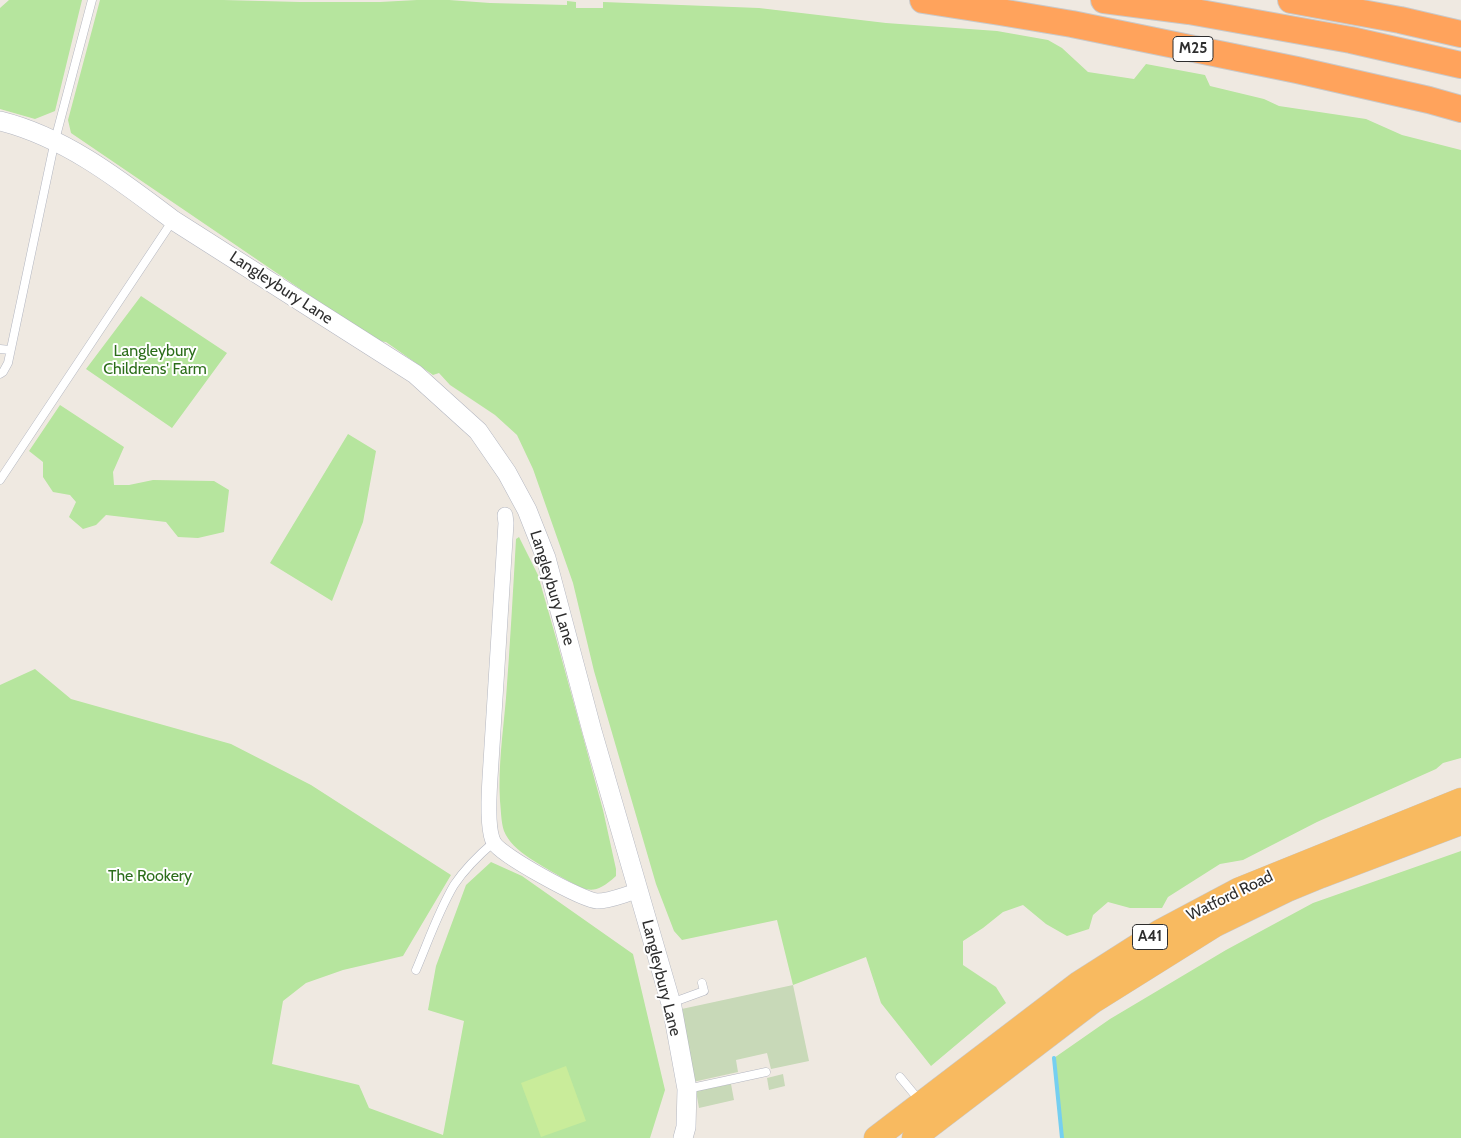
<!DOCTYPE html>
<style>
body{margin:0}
canvas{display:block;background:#efe9e1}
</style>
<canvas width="1461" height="1138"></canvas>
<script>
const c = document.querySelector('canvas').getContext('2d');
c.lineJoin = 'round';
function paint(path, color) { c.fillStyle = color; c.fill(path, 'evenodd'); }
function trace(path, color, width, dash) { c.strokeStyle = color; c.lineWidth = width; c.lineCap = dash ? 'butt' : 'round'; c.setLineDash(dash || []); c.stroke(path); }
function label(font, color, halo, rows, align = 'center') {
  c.font = font + ' Cabin,sans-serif'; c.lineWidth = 4; c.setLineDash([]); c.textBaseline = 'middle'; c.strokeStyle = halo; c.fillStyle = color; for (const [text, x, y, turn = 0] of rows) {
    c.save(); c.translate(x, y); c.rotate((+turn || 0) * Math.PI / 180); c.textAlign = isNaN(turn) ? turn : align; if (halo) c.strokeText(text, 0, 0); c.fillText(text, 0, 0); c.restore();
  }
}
paint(new Path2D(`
 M 9,0 L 82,0 L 55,111 L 35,119 L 0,109 L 0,8 Z
 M 100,0 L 223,0 L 300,2 L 380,2 L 417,0 L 449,0 L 490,3 L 567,5 L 567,1 L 576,2 L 576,8 L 603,8 L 603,2 L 759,8 L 886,23 L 997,31 L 1048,40 L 1062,48 L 1088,72 L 1134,79 L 1146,64 L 1205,75 L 1210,86 L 1264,99 L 1279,106 L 1366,119 L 1402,135 L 1461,150 L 1461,758 L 1443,763 L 1436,769 L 1317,822 L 1243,860 L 1220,864 L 1168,897 L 1162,908 L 1130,908 L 1108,902 L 1093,915 L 1089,929 L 1067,936 L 1046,924 L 1023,905 L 1003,912 L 983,928 L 963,941 L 963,965 L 996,987 L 1006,1003 L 931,1066 L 881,1003 L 866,957 L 793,985 L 777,920 L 682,940 L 674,931 L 656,884 L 594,671 L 573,583 L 533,469 L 517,435 L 495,415 L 450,385 L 439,373 L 433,375 L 386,342 L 378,341 L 340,316 L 71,133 L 68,120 Z
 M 141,296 L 227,353 L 172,428 L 86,369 Z
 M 60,405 L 124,447 L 113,472 L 114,485 L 129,485 L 153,480 L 214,481 L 229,490 L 224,532 L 198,538 L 178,537 L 166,522 L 106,515 L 96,525 L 83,529 L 69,517 L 76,502 L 70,495 L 53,492 L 43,477 L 43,462 L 29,451 Z
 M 348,434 L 376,451 L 363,522 L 332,601 L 270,563 Z
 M 519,537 L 538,575 L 556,638 L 603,810 L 616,869 L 616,876 C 593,897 587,891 563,878 C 545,867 512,852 504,831 C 501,822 501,810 500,801 C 498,767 503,732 506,698 C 510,645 513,592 516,539 Z
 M 35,669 L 71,699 L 231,744 L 311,785 L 451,875 L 403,956 L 343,970 L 306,983 L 283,1001 L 272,1064 L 359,1085 L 369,1108 L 443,1135 L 464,1021 L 428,1010 L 436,966 L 466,885 L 491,862 L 522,876 L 633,954 L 665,1090 L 650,1138 L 0,1138 L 0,685 Z
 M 1461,851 L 1461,1138 L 1062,1138 L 1054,1058 L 1110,1019 L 1226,950 L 1313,903 Z`), '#b6e59e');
paint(new Path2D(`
 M 793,985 L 809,1061 L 771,1069 L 767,1053 L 736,1060 L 738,1072 L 693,1082 L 677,1010 Z
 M 783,1074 L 785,1086 L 769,1090 L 767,1078 Z
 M 731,1084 L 734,1100 L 699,1108 L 696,1091 Z`), '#c8d9b8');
paint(new Path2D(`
 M 566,1066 L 586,1121 L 541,1137 L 521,1083 Z`), '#c9ec9a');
trace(new Path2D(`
 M 1054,1058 L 1062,1138`), '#75cff0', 4);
const service = new Path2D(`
 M 0,349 L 10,350
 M 0,374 L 3,372 L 8,363 L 55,140 L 92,0
 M 0,480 L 173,220
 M 416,970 C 428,942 438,912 454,885 C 464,870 480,854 494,842
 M 671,1003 L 704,991 L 702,983
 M 900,1077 L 919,1100
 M 687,1089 L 766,1072`);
const minor = new Path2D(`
 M 505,515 L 506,523 L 490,778 C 489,793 487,831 494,843 C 502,856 582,900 597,901 C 611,901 625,894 638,891`);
const tertiary = new Path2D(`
 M 0,121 C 65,137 120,180 173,220 L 415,374 L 478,431 L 507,473 L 527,510 L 546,558 L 592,731 L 672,1007 L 687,1089 L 686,1127 L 683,1138`);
const trunk = new Path2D(`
 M 876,1138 L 1079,983 L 1159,932 L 1238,890 L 1461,800
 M 914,1138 L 1092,1002 L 1215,925 L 1287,890 L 1321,876 L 1461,823`);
const motorway = new Path2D(`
 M 923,0 L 1000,12 L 1072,24 L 1297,70 L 1429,100 L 1461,109
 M 1104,0 L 1189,11 L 1351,40 L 1461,65
 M 1291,0 L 1400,20 L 1461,34`);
trace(service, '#b4b7c1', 9);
trace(minor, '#b4b7c1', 16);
trace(tertiary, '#b4b7c1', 20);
trace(trunk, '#c9c9c9', 25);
trace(motorway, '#c9c9c9', 28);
trace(service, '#fff', 8);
trace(minor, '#fff', 15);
trace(tertiary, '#fff', 19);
trace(trunk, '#f8ba60', 24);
trace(motorway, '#ffa35c', 26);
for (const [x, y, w] of [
 [1193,49,40],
 [1150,937,35]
]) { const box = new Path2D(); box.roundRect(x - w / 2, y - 12.5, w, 25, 4); c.fillStyle = '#fff'; c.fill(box); trace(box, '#2e2e2e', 1); }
label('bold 15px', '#2e2e2e', null, [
 ["M25",1193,49],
 ["A41",1150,937]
]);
label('16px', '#2e2e2e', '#fff', [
 ["Langleybury Lane",281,288,33],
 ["Langleybury Lane",552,588,73],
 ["Watford Road",1230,896,-26],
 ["Langleybury Lane",661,978,76]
]);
label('16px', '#2c6e1b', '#fff', [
 ["Langleybury",155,351],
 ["Childrens' Farm",155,369],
 ["The Rookery",150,876]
]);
</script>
